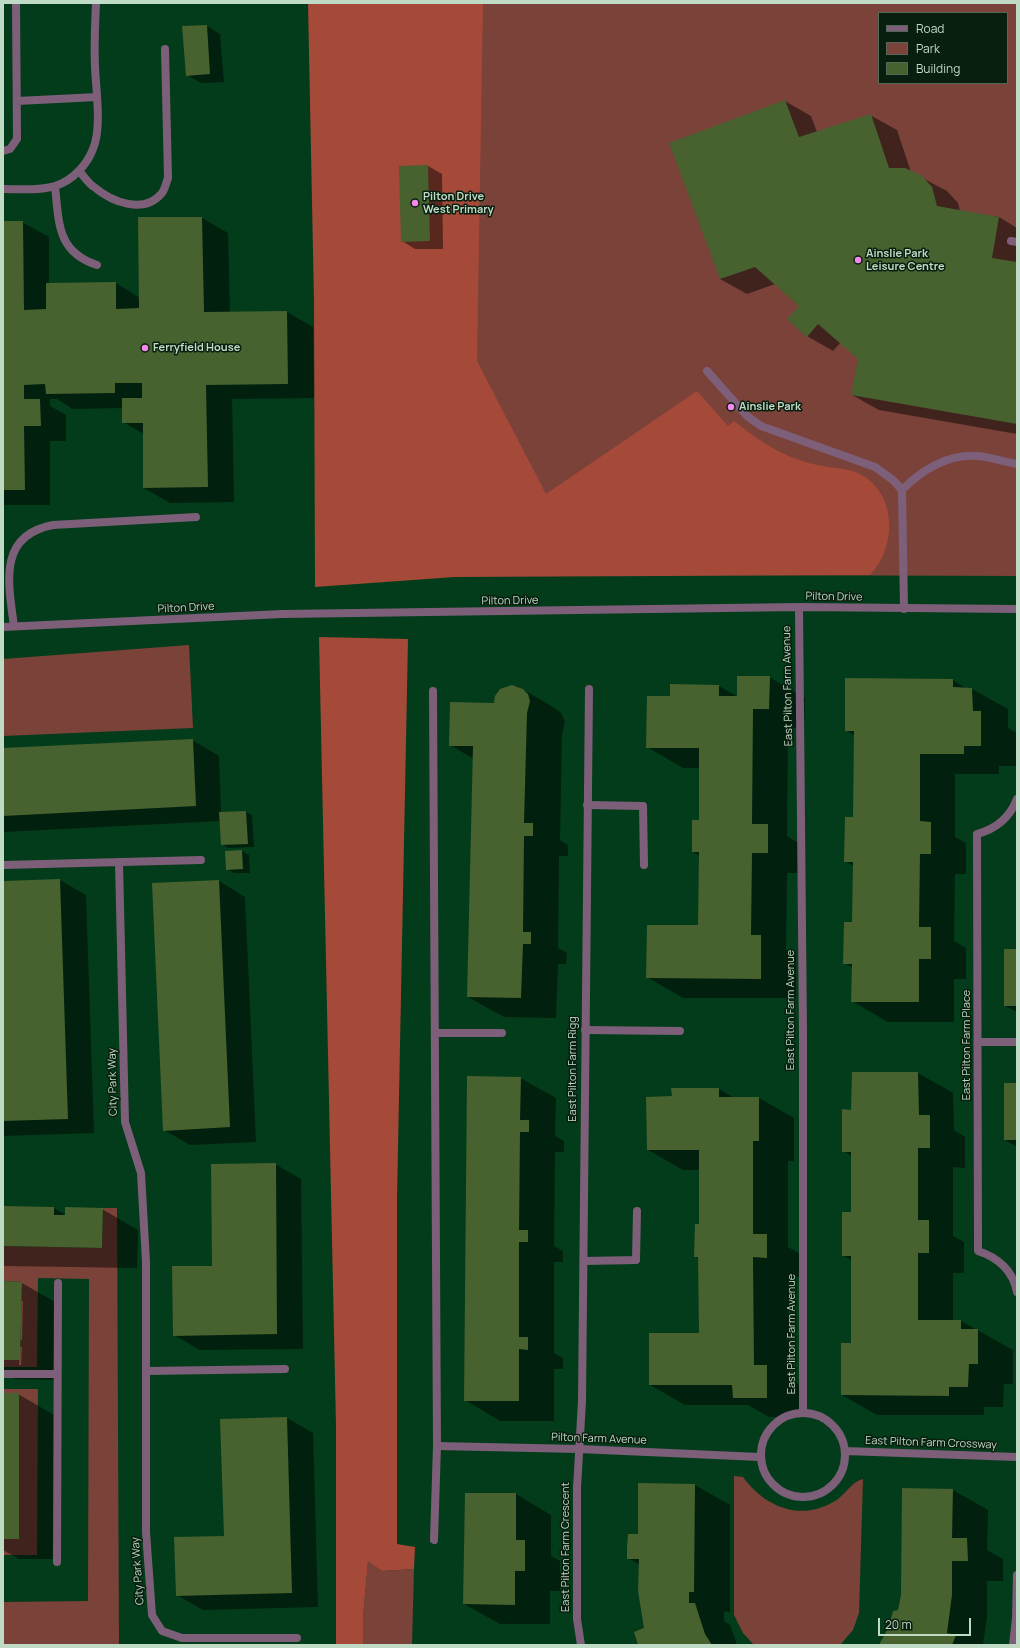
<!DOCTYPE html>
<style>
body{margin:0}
#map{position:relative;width:1020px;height:1648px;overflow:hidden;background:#033c1a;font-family:Manrope,sans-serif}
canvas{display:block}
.frame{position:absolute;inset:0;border:4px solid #bfdac5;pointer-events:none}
.legend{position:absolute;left:878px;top:12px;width:130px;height:72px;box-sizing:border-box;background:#091e0f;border:1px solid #526958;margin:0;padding:5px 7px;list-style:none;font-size:12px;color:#bfdac5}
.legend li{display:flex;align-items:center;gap:8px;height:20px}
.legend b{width:20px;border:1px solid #526958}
.scale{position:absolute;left:878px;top:1618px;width:93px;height:18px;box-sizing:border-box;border:2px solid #bfdac5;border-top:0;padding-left:5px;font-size:12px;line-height:14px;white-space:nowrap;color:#bfdac5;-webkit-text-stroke:3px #091e0f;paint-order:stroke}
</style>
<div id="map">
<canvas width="1020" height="1648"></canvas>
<div class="frame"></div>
<ul class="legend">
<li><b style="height:5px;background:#7e5f7a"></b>Road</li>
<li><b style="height:11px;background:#7a4238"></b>Park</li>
<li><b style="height:11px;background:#47612f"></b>Building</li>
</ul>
<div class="scale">20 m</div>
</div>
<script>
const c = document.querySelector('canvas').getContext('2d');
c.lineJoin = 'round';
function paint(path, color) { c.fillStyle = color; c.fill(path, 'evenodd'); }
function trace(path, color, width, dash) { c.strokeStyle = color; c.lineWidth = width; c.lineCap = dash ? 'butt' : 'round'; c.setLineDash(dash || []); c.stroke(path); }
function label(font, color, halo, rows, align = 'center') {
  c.font = font + ' Manrope,sans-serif'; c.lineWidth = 3; c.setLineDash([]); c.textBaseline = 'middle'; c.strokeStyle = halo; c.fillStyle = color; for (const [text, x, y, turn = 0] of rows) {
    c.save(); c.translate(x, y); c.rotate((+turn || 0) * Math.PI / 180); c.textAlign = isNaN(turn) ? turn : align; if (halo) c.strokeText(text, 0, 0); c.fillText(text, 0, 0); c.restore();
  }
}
paint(new Path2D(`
 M 465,3 L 1017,3 L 1017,576 L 444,574 ZM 879,13 L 1007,13 L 1007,83 L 879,83 Z
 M 189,645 L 193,728 L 3,736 L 3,659 Z
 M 103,1208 L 117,1208 L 119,1645 L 3,1645 L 3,1602 L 88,1601 L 89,1279 L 38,1278 L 37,1367 L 3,1367 L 3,1360 L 20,1360 L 22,1282 L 3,1281 L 3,1246 L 102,1248 Z
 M 3,1389 L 38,1389 L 37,1555 L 3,1555 Z
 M 734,1476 L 743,1477 C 765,1507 800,1522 835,1501 C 845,1495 851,1482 863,1479 L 859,1613 L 853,1630 L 840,1645 L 754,1645 L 743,1633 L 734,1615 Z
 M 368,1560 L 382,1571 L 414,1569 L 412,1645 L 363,1645 L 363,1618 Z`), '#7a4238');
paint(new Path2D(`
 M 308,3 L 483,3 L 477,361 L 546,494 L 697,391 L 728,426 L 734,421 C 759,441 785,458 817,465 C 830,468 847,468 858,473 C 898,492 897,548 870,575 L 455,577 L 315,587 L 314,302 Z
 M 319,637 L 408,639 L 397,1198 L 397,1544 L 415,1547 L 414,1569 L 382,1571 L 368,1561 L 363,1618 L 363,1645 L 336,1645 L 336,1426 Z`), '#a54939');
paint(new Path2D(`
 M 207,26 L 220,34 L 224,82 L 201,83 L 187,75 Z
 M 785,101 L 811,116 L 817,132 L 870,115 L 897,130 L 911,172 L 947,191 L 958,203 L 960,211 L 999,217 L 1017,228 L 1017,434 L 879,410 L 852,395 L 859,358 L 841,342 L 833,351 L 807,336 L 800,306 L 775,284 L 747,294 L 720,279 Z
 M 428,166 L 442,174 L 443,249 L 415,249 L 402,241 L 400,167 Z
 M 139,218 L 202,218 L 228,233 L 230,313 L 287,312 L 313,327 L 314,398 L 232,399 L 234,502 L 170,503 L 144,488 L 144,434 L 123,422 L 123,408 L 73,409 L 57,399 L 50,399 L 50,406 L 66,415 L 66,441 L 50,441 L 50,505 L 3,505 L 3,222 L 22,222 L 49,237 L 49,284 L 116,283 L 140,298 Z
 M 769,677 L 805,698 L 804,728 L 788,728 L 787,836 L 803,846 L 803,873 L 787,873 L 786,950 L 796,956 L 796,998 L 683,998 L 647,977 L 699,926 L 700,856 L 693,852 L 700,821 L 700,768 L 683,768 L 647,747 L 671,697 L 671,685 L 719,686 L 738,697 Z
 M 953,680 L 967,689 L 972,689 L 1008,709 L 1008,728 L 1017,733 L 1016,766 L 999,766 L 999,774 L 955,774 L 955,837 L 966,843 L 966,874 L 955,874 L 954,941 L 966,948 L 966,979 L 954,979 L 954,1022 L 888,1022 L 852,1001 L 853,968 L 844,963 L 853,923 L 854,866 L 845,861 L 854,818 L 855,736 L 846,730 Z
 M 509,686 L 517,686 L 553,707 L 561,713 L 565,722 L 562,734 L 560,840 L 568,845 L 568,856 L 559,856 L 558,948 L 567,953 L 566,964 L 558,964 L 556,1018 L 504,1017 L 468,997 L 474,759 L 450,745 L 495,704 Z
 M 192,740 L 219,756 L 221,813 L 246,812 L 252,815 L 254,847 L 228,848 L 222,844 L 221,821 L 3,832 L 3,749 Z
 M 242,851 L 249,855 L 250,873 L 234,873 L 227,869 L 226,852 Z
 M 60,880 L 86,895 L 94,1133 L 3,1136 L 3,882 Z
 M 219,881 L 245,897 L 256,1142 L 190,1145 L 164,1130 Z
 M 1017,950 L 1017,1012 L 1005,1006 Z
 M 853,1073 L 918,1073 L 953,1093 L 954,1130 L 965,1137 L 965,1168 L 953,1167 L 953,1236 L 964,1242 L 964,1273 L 953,1273 L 953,1321 L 961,1321 L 1013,1350 L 1013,1384 L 1004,1384 L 1003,1407 L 984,1407 L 984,1415 L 877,1415 L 842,1395 L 852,1344 L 852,1260 L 843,1256 L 852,1213 L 852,1156 L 843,1151 L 852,1111 Z
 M 520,1078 L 556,1098 L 555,1136 L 564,1141 L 564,1152 L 555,1152 L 554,1246 L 563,1251 L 563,1262 L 554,1262 L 554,1353 L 563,1358 L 563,1369 L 554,1369 L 554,1421 L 500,1421 L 465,1400 Z
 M 1017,1084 L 1017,1147 L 1005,1140 Z
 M 719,1089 L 734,1098 L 759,1098 L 794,1118 L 794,1161 L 788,1161 L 788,1247 L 802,1255 L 802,1277 L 788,1277 L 789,1379 L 802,1386 L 802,1417 L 769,1417 L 748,1405 L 685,1405 L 650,1385 L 700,1334 L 699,1259 L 695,1256 L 700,1225 L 700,1170 L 683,1170 L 648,1150 L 673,1097 Z
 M 275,1164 L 301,1179 L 303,1349 L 200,1350 L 174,1335 Z
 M 54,1208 L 66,1215 L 102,1209 L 138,1230 L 137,1268 L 3,1266 L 3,1213 Z
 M 3,1282 L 22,1283 L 57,1303 L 55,1380 L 15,1379 L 3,1372 ZM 21,1301 L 23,1301 L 22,1340 L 20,1340 ZM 20,1347 L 22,1347 L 21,1365 L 19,1365 Z
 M 3,1394 L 18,1394 L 54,1415 L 54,1559 L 19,1559 L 3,1550 Z
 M 287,1418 L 313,1433 L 318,1607 L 203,1610 L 177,1595 L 225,1537 L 221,1420 Z
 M 695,1485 L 730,1505 L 730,1612 L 724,1611 L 724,1621 L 730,1625 L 737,1645 L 640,1645 L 645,1629 L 640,1565 L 628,1558 L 639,1535 Z
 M 953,1490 L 988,1510 L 987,1550 L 1003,1559 L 1003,1581 L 987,1581 L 987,1616 L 983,1645 L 879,1645 L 899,1611 Z
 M 516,1494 L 551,1515 L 551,1556 L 560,1561 L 560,1591 L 550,1591 L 550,1624 L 500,1624 L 464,1604 Z`), '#0007');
paint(new Path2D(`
 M 207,25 L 210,74 L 186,76 L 182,26 Z
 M 785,100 L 799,137 L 871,114 L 889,168 L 905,168 L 921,175 L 932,187 L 937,206 L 999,217 L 992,258 L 1017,262 L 1017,424 L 851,395 L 858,359 L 818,324 L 807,337 L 787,319 L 799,306 L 755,267 L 720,279 L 669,143 Z
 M 428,165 L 430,241 L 401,242 L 399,166 Z
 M 138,217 L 202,217 L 204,312 L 287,311 L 288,384 L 206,385 L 208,487 L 143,488 L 143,423 L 122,423 L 122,398 L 142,398 L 142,383 L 115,383 L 115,393 L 46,394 L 45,384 L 24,385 L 24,399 L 40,399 L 41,426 L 24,426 L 25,490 L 3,490 L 3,221 L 23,221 L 24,310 L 46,309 L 46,283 L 116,282 L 116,309 L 139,308 Z
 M 737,676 L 770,676 L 769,709 L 753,709 L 752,824 L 768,824 L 768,853 L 752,853 L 751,935 L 761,935 L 761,979 L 646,978 L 647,925 L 698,925 L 699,852 L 692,852 L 692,820 L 699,820 L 699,748 L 646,748 L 647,696 L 670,696 L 670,684 L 719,685 L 719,696 L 737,696 Z
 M 845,678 L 953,679 L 953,687 L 972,688 L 973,711 L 981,711 L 981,746 L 964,746 L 964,754 L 920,754 L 920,821 L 931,822 L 931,854 L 920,854 L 919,927 L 931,927 L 931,959 L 919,959 L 919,1002 L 851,1002 L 852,964 L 843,964 L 844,922 L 852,922 L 853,862 L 844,862 L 845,817 L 853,817 L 854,731 L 845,731 Z
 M 512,685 L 523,689 L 528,694 L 530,701 L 527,713 L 524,823 L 533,823 L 533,836 L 524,836 L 523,932 L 531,932 L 531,944 L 523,944 L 521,998 L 467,997 L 473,746 L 449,746 L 450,702 L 494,703 L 495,696 L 500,689 Z
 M 193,739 L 196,806 L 3,816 L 3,748 Z
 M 246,811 L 248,844 L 221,845 L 219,812 Z
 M 242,850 L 243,869 L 226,870 L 225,851 Z
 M 60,879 L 68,1119 L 3,1121 L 3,881 Z
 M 219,880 L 230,1127 L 163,1131 L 152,883 Z
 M 1004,949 L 1017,949 L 1017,1006 L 1004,1006 Z
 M 852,1072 L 918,1072 L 919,1115 L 930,1115 L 930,1148 L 918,1148 L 918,1220 L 929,1220 L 929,1253 L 918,1253 L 918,1320 L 961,1320 L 961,1329 L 978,1329 L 978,1364 L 969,1364 L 968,1387 L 949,1387 L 949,1396 L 841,1395 L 841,1343 L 851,1343 L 851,1256 L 842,1256 L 842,1212 L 851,1212 L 851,1152 L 842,1152 L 842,1109 L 851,1110 Z
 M 467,1076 L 521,1077 L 520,1120 L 529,1120 L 529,1132 L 520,1132 L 519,1230 L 528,1230 L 528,1242 L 519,1242 L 519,1337 L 528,1337 L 528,1350 L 519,1349 L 519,1401 L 464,1401 Z
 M 1004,1083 L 1017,1083 L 1017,1140 L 1004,1140 Z
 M 671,1088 L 719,1088 L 719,1097 L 759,1097 L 759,1141 L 753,1141 L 753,1234 L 767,1234 L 767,1258 L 753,1257 L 754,1365 L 767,1365 L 767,1398 L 733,1398 L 732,1385 L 649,1385 L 649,1333 L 699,1333 L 698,1257 L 694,1257 L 695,1224 L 699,1224 L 699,1150 L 647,1150 L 646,1097 L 672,1096 Z
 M 276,1163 L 277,1334 L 173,1336 L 172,1266 L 212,1266 L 211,1164 Z
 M 3,1206 L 54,1207 L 54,1215 L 65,1215 L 65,1207 L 103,1208 L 102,1248 L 3,1246 Z
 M 3,1281 L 22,1282 L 20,1360 L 3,1360 Z
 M 3,1393 L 19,1393 L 19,1539 L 3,1539 Z
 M 287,1417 L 292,1593 L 176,1596 L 174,1537 L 224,1536 L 220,1419 Z
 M 638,1483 L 695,1484 L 694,1592 L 689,1592 L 689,1603 L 695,1603 L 705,1634 L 712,1645 L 638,1645 L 634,1632 L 644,1628 L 638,1591 L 639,1559 L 627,1559 L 627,1547 L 628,1534 L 638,1534 Z
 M 902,1488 L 953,1489 L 952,1538 L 967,1538 L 968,1561 L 952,1561 L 952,1595 L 947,1633 L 956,1635 L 952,1645 L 879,1645 L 889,1626 L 893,1611 L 898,1610 L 901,1595 Z
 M 465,1493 L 516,1493 L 516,1540 L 525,1540 L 525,1571 L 515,1571 L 515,1605 L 463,1604 Z`), '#47612f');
trace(new Path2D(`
 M 17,101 L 97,97
 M 3,151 L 10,149 L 17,139 L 16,3
 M 79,171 C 84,176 88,183 94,187 C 112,202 144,215 162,193 C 165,189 166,183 168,178 L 165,49
 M 55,186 C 59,223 57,252 97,265
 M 3,189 C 20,189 39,191 55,186 C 72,181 87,165 93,149 C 102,128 96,91 95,67 C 94,46 95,24 96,3
 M 1011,241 L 1017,242
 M 707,371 L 747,416 L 761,426 L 875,467 L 893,480 L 902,490 L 904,609
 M 902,490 C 922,470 948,454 978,456 C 991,457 1004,462 1017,464
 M 14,626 C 7,578 0,535 53,525 L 196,517
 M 433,691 L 437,1446 L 434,1540
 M 587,805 L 643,806 L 644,865
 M 585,1030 L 680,1031
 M 435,1033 L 502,1033
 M 978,1042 L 1017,1042
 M 584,1261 L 636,1260 L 637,1211
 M 3,1374 L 57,1374
 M 57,1562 L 58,1283`), '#7e5f7a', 8);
trace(new Path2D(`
 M 799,607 L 803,1034 L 803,1413
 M 1017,799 C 1010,817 996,829 977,834 L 978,1251 C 999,1258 1013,1271 1017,1292
 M 119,862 L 125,1122 L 141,1173 L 146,1262 L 146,1532 L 152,1615 L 162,1631 L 182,1638 L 297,1638
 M 3,865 L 201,860
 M 146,1371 L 285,1369
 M761 1455a42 42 0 1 1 84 0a42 42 0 1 1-84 0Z
 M 437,1446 L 579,1449 L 760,1457
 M 845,1451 L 1017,1457
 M 581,1645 L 577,1619 L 577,1488 L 582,1401 L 589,689
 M 1013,1645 L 1016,1618 L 1017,1575`), '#7e5f7a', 8);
trace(new Path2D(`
 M 3,627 L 282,614 L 799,607 L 1017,609`), '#7e5f7a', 8);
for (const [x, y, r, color] of [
 [415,203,4,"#f788eb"],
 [858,260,4,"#f788eb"],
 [145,348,4,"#f788eb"],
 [731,407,4,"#f788eb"]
]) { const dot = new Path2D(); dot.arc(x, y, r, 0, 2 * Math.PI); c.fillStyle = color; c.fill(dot); trace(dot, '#091e0f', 1.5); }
label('bold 11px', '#bfdac5', '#091e0f', [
 ["Pilton Drive",423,197],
 ["West Primary",423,210],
 ["Ainslie Park",866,254],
 ["Leisure Centre",866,267],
 ["Ferryfield House",153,348],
 ["Ainslie Park",739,407]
], 'left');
label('11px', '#bfdac5', '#091e0f', [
 ["Pilton Drive",834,597,1],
 ["Pilton Drive",510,601,-1],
 ["Pilton Drive",186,608,-3],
 ["East Pilton Farm Avenue",788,686,-91],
 ["East Pilton Farm Avenue",791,1010,-90],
 ["East Pilton Farm Place",967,1045,-90],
 ["East Pilton Farm Rigg",573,1069,-90],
 ["City Park Way",113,1082,-91],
 ["East Pilton Farm Avenue",792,1334,-90],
 ["Pilton Farm Avenue",599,1439,2],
 ["East Pilton Farm Crossway",931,1443,2],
 ["East Pilton Farm Crescent",566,1547,-90],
 ["City Park Way",138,1571,-94]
]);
</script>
